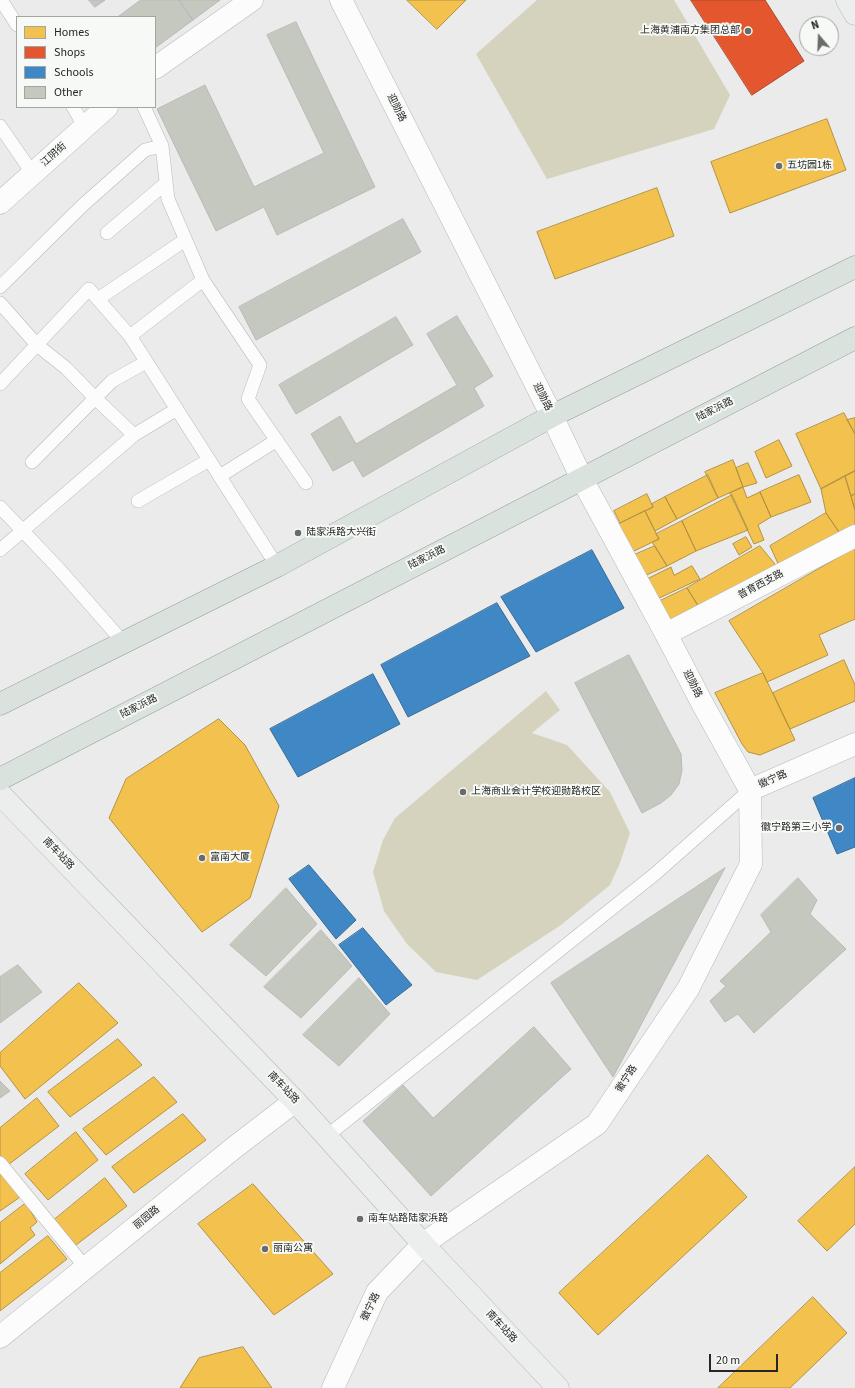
<!DOCTYPE html>
<meta charset="utf-8">
<style>
body{margin:0}
#map{position:relative;width:855px;height:1388px;overflow:hidden;background:#eaebea;font-family:"Source Sans 3",sans-serif}
canvas{display:block}
.legend{position:absolute;left:16px;top:16px;width:140px;height:92px;box-sizing:border-box;background:#f7f9f6;border:1px solid #a3a5a2;margin:0;padding:5px 7px;list-style:none;font-size:12px;color:#252625}
.legend li{display:flex;align-items:center;gap:8px;height:20px}
.legend b{width:20px;border:1px solid #a3a5a2}
.north{position:absolute;left:799px;top:16px;width:40px;height:40px;box-sizing:border-box;background:#f7f9f6;border:1px solid #a3a5a2;border-radius:50%;rotate:341deg;font-size:11px;font-weight:700;line-height:16px;text-align:center;color:#252625}
.north::after{content:'';display:block;margin:auto;width:14px;height:18px;background:#6a6b6a;clip-path:polygon(50% 0,100% 100%,50% 72%,0 100%)}
.scale{position:absolute;left:709px;top:1354px;width:69px;height:18px;box-sizing:border-box;border:2px solid #252625;border-top:0;padding-left:5px;font-size:12px;line-height:14px;white-space:nowrap;color:#252625;-webkit-text-stroke:3px #f7f9f6;paint-order:stroke}
</style>
<div id="map">
<canvas width="855" height="1388"></canvas>
<ul class="legend">
<li><b style="height:11px;background:#f2c14e"></b>Homes</li>
<li><b style="height:11px;background:#e4572e"></b>Shops</li>
<li><b style="height:11px;background:#3f88c5"></b>Schools</li>
<li><b style="height:11px;background:#c5c8bf"></b>Other</li>
</ul>
<div class="north">N</div>
<div class="scale">20 m</div>
</div>
<script>
const c = document.querySelector('canvas').getContext('2d');
c.lineJoin = 'round';
function paint(path, color) { c.fillStyle = color; c.fill(path, 'evenodd'); }
function trace(path, color, width, dash) { c.strokeStyle = color; c.lineWidth = width; c.lineCap = dash ? 'butt' : 'round'; c.setLineDash(dash || []); c.stroke(path); }
function label(font, color, halo, rows, align = 'center') {
  c.font = font + ' "Source Sans 3","Noto Sans SC",sans-serif'; c.lineWidth = 4; c.setLineDash([]); c.textBaseline = 'middle'; c.strokeStyle = halo; c.fillStyle = color; for (const [text, x, y, turn = 0] of rows) {
    c.save(); c.translate(x, y); c.rotate((+turn || 0) * Math.PI / 180); c.textAlign = isNaN(turn) ? turn : align; if (halo) c.strokeText(text, 0, 0); c.fillText(text, 0, 0); c.restore();
  }
}
paint(new Path2D(`
 M 537,0 L 674,0 L 730,95 L 714,129 L 547,179 L 476,54 Z
 M 546,691 L 560,710 L 532,733 L 567,745 L 610,792 L 630,833 L 620,863 L 610,885 L 561,925 L 477,980 L 436,972 L 407,944 L 384,911 L 373,872 L 383,840 L 395,818 Z`), '#d5d3bd');
const homes = new Path2D(`
 M 407,0 L 466,0 L 437,29 Z
 M 827,119 L 846,170 L 730,213 L 711,162 Z
 M 657,188 L 674,236 L 555,279 L 537,232 Z
 M 844,413 L 855,434 L 855,471 L 821,489 L 796,434 Z
 M 855,418 L 855,434 L 847,420 Z
 M 779,440 L 792,466 L 766,478 L 755,452 Z
 M 733,460 L 743,487 L 718,498 L 705,472 Z
 M 748,463 L 757,483 L 743,487 L 736,468 Z
 M 855,471 L 855,494 L 851,496 L 845,476 Z
 M 708,475 L 718,498 L 677,519 L 665,497 Z
 M 799,475 L 811,502 L 771,517 L 760,492 Z
 M 845,476 L 855,510 L 855,528 L 843,538 L 826,513 L 821,489 Z
 M 743,487 L 747,498 L 760,492 L 771,517 L 758,525 L 764,540 L 754,544 L 730,493 Z
 M 647,494 L 653,507 L 620,523 L 614,511 Z
 M 855,494 L 855,510 L 851,496 Z
 M 732,495 L 748,530 L 696,551 L 682,521 Z
 M 665,497 L 677,519 L 655,531 L 645,511 L 653,507 L 652,504 Z
 M 645,511 L 659,539 L 632,552 L 617,525 Z
 M 826,513 L 843,538 L 781,570 L 770,546 Z
 M 682,521 L 696,551 L 667,566 L 652,542 L 659,539 L 656,534 Z
 M 746,537 L 752,547 L 739,555 L 733,544 Z
 M 655,546 L 667,566 L 642,577 L 632,556 Z
 M 760,546 L 779,569 L 702,612 L 687,588 Z
 M 855,548 L 855,619 L 819,635 L 828,655 L 767,682 L 763,673 L 729,621 Z
 M 692,566 L 700,579 L 655,600 L 645,580 L 671,567 L 674,575 Z
 M 687,588 L 702,612 L 675,628 L 658,602 Z
 M 844,660 L 855,685 L 855,701 L 790,729 L 773,693 Z
 M 763,673 L 795,740 L 760,755 L 748,752 L 742,744 L 715,693 Z
 M 219,719 L 245,745 L 279,806 L 250,898 L 202,932 L 109,818 L 126,779 Z
 M 79,983 L 118,1023 L 25,1099 L 0,1066 L 0,1053 Z
 M 118,1039 L 142,1065 L 70,1117 L 48,1092 Z
 M 154,1077 L 177,1102 L 106,1155 L 83,1129 Z
 M 37,1098 L 59,1126 L 8,1165 L 0,1156 L 0,1128 Z
 M 183,1114 L 206,1140 L 134,1193 L 112,1167 Z
 M 76,1132 L 98,1160 L 48,1200 L 25,1174 Z
 M 708,1155 L 747,1197 L 598,1335 L 559,1293 Z
 M 0,1166 L 23,1195 L 0,1211 Z
 M 855,1167 L 855,1224 L 827,1251 L 798,1221 Z
 M 105,1178 L 127,1206 L 76,1245 L 54,1220 Z
 M 253,1184 L 333,1274 L 274,1315 L 198,1224 Z
 M 26,1203 L 37,1222 L 30,1228 L 35,1235 L 0,1264 L 0,1223 Z
 M 48,1236 L 67,1259 L 0,1311 L 0,1273 Z
 M 813,1297 L 847,1333 L 790,1388 L 718,1388 Z
 M 243,1347 L 272,1388 L 180,1388 L 199,1358 Z`);
paint(homes, '#f2c14e');
trace(homes, '#b49242', 1);
const shops = new Path2D(`
 M 691,0 L 765,0 L 804,61 L 752,95 Z`);
paint(shops, '#e4572e');
trace(shops, '#ab482b', 1);
const schools = new Path2D(`
 M 592,550 L 624,608 L 536,652 L 501,597 Z
 M 497,603 L 530,656 L 408,717 L 381,665 Z
 M 373,674 L 400,724 L 298,777 L 270,729 Z
 M 855,778 L 855,847 L 837,854 L 813,798 Z
 M 309,865 L 356,920 L 336,939 L 289,879 Z
 M 363,928 L 412,985 L 386,1005 L 339,945 Z`);
paint(schools, '#3f88c5');
trace(schools, '#376b95', 1);
const building = new Path2D(`
 M 89,0 L 105,0 L 95,7 Z
 M 141,0 L 179,0 L 193,20 L 155,48 L 155,17 L 118,17 Z
 M 179,0 L 220,0 L 193,20 Z
 M 296,22 L 375,187 L 277,235 L 264,207 L 216,231 L 157,109 L 205,85 L 254,187 L 324,153 L 267,35 Z
 M 403,219 L 421,252 L 256,340 L 239,307 Z
 M 457,316 L 493,376 L 474,388 L 484,406 L 363,477 L 353,460 L 333,471 L 311,434 L 340,416 L 356,444 L 457,385 L 427,334 Z
 M 396,317 L 413,345 L 296,414 L 279,385 Z
 M 629,655 L 681,754 L 682,770 L 679,784 L 671,795 L 661,803 L 642,813 L 575,683 Z
 M 725,868 L 613,1077 L 551,983 Z
 M 798,878 L 817,900 L 810,914 L 846,949 L 754,1033 L 738,1014 L 725,1022 L 710,1001 L 726,986 L 720,981 L 771,932 L 761,915 Z
 M 286,888 L 317,924 L 266,976 L 230,945 Z
 M 321,930 L 352,966 L 301,1018 L 264,987 Z
 M 18,965 L 42,992 L 0,1023 L 0,977 Z
 M 359,978 L 390,1014 L 339,1066 L 303,1035 Z
 M 534,1027 L 571,1069 L 431,1196 L 363,1121 L 403,1085 L 433,1118 Z
 M 0,1081 L 10,1091 L 0,1098 Z`);
paint(building, '#c5c8bf');
trace(building, '#b9bab8', 1);
const lane = new Path2D(`
 M 1,0 L 17,25
 M 73,107 L 85,127
 M 144,107 L 162,146 L 168,199 L 203,280 L 260,365 L 248,399 L 306,483
 M 0,126 L 33,174
 M 107,233 L 166,183
 M 0,287 L 83,205 L 145,150 L 162,146
 M 98,299 L 185,240
 M 0,303 L 37,345 L 66,368 L 95,398 L 134,435
 M 130,336 L 203,280
 M 0,384 L 89,289 L 130,336 L 277,566
 M 32,462 L 112,381 L 146,362
 M 220,476 L 277,440
 M 138,501 L 209,460
 M 0,507 L 59,569 L 123,642
 M 0,550 L 134,435 L 177,409
 M 327,1136 L 655,874 L 750,790
 M 0,1163 L 86,1268`);
const street = new Path2D(`
 M 341,0 L 552,416 L 582,479 L 666,634 L 702,703 L 750,790
 M 155,68 L 252,0
 M 0,203 L 107,107
 M 666,634 L 855,536
 M 0,1337 L 235,1147 L 295,1101
 M 333,1388 L 377,1292 L 423,1244 L 597,1124 L 688,989 L 751,864 L 750,790 L 855,744`);
const secondary = new Path2D(`
 M 847,0 L 855,14
 M 0,794 L 295,1101 L 423,1244 L 558,1388`);
const primary = new Path2D(`
 M 0,704 L 277,566 L 552,416 L 855,267
 M 0,779 L 855,338`);
trace(lane, '#b7b8b7', 14);
trace(street, '#b7b8b7', 23);
trace(secondary, '#b7b8b7', 23);
trace(primary, '#919e98', 23);
trace(lane, '#fcfcfc', 13);
trace(street, '#fcfcfc', 22);
trace(secondary, '#ebeeed', 22);
trace(primary, '#dae2de', 22);
for (const [x, y, r, color] of [
 [748,31,4,"#6a6b6a"],
 [779,166,4,"#6a6b6a"],
 [298,533,4,"#6a6b6a"],
 [463,792,4,"#6a6b6a"],
 [839,828,4,"#6a6b6a"],
 [202,858,4,"#6a6b6a"],
 [360,1219,4,"#6a6b6a"],
 [265,1249,4,"#6a6b6a"]
]) { const dot = new Path2D(); dot.arc(x, y, r, 0, 2 * Math.PI); c.fillStyle = color; c.fill(dot); trace(dot, '#f7f9f6', 1.5); }
label('10px', '#252625', '#f7f9f6', [
 ["上海黄浦南方集团总部",740,31,"right"],
 ["五坊园1栋",787,166],
 ["陆家浜路大兴街",306,533],
 ["上海商业会计学校迎勋路校区",471,792],
 ["徽宁路第三小学",831,828,"right"],
 ["富南大厦",210,858],
 ["南车站路陆家浜路",368,1219],
 ["丽南公寓",273,1249]
], 'left');
label('10px', '#252625', '#f7f9f6', [
 ["迎勋路",396,108,63],
 ["江阴街",54,155,-42],
 ["迎勋路",542,397,63],
 ["陆家浜路",715,410,-27],
 ["陆家浜路",427,558,-27],
 ["普育西支路",761,585,-28],
 ["迎勋路",692,684,63],
 ["陆家浜路",139,707,-27],
 ["徽宁路",773,780,-24],
 ["南车站路",58,854,46],
 ["徽宁路",627,1079,-56],
 ["南车站路",283,1088,46],
 ["丽园路",147,1218,-39],
 ["徽宁路",371,1307,-64],
 ["南车站路",501,1327,47]
]);
</script>
